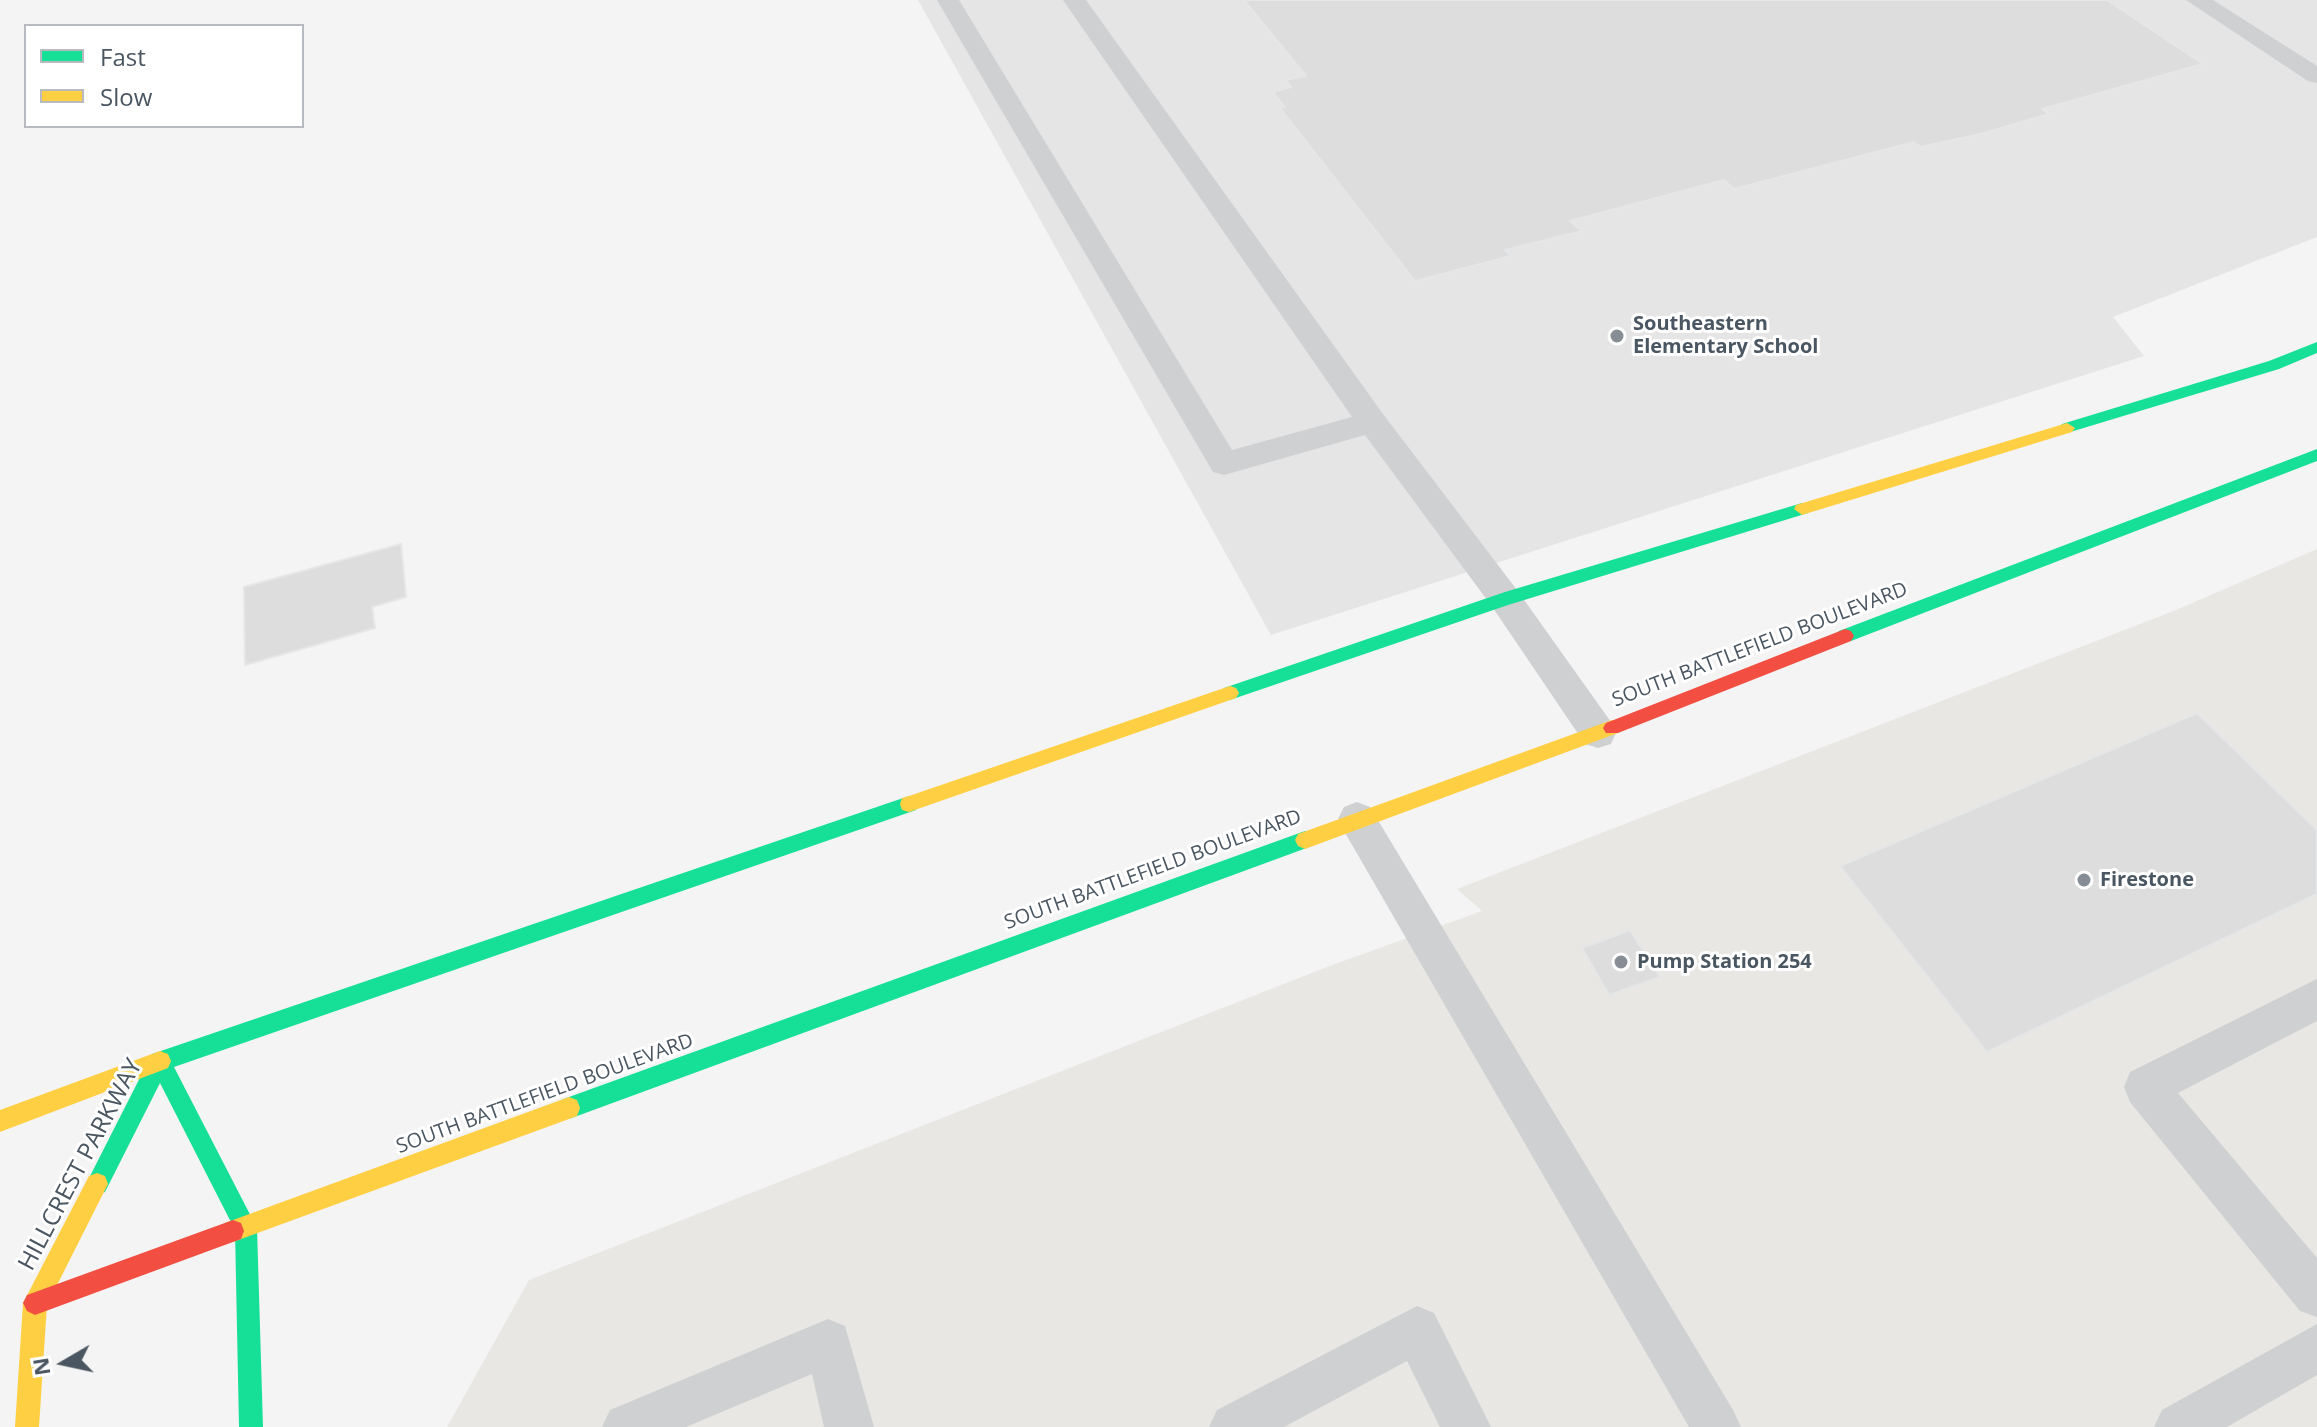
<!DOCTYPE html>
<style>
body{margin:0}
#map{position:relative;width:2317px;height:1427px;overflow:hidden;background:#f4f4f4;font-family:"Open Sans",sans-serif}
canvas{display:block}
.legend{position:absolute;left:24px;top:24px;width:280px;height:104px;box-sizing:border-box;background:#fff;border:2px solid #b7bbc0;margin:0;padding:10px 14px;list-style:none;font-size:24px;color:#4a5661}
.legend li{display:flex;align-items:center;gap:16px;height:40px}
.legend b{width:40px;border:2px solid #b7bbc0}
.north{position:absolute;left:24px;top:1323px;width:80px;height:80px;-webkit-text-stroke:6px #fff;paint-order:stroke;rotate:261deg;font-size:22px;font-weight:700;line-height:32px;text-align:center;color:#4a5661}
.north::after{content:'';display:block;margin:auto;width:28px;height:36px;background:#4a5661;clip-path:polygon(50% 0,100% 100%,50% 72%,0 100%)}
</style>
<div id="map">
<canvas width="2317" height="1427"></canvas>
<ul class="legend">
<li><b style="height:10px;background:#16e098"></b>Fast</li>
<li><b style="height:10px;background:#ffcf43"></b>Slow</li>
</ul>
<div class="north">N</div>
</div>
<script>
const c = document.querySelector('canvas').getContext('2d');
c.lineJoin = 'round';
function paint(path, color) { c.fillStyle = color; c.fill(path, 'evenodd'); }
function trace(path, color, width, dash) { c.strokeStyle = color; c.lineWidth = width; c.lineCap = dash ? 'butt' : 'round'; c.setLineDash(dash || []); c.stroke(path); }
function label(font, color, halo, rows, align = 'center') {
  c.font = font + ' "Open Sans",sans-serif'; c.lineWidth = 6; c.setLineDash([]); c.textBaseline = 'middle'; c.strokeStyle = halo; c.fillStyle = color; for (const [text, x, y, turn = 0] of rows) {
    c.save(); c.translate(x, y); c.rotate((+turn || 0) * Math.PI / 180); c.textAlign = isNaN(turn) ? turn : align; if (halo) c.strokeText(text, 0, 0); c.fillText(text, 0, 0); c.restore();
  }
}
paint(new Path2D(`
 M 2317,549 L 2317,1427 L 447,1427 L 529,1280 L 1327,967 L 1482,911 L 1457,889 L 2176,610 Z`), '#e8e7e3');
paint(new Path2D(`
 M 918,0 L 2317,0 L 2317,237 L 2113,317 L 2144,356 L 1271,635 Z`), '#e6e5e6');
const building = new Path2D(`
 M 1244,0 L 2107,0 L 2203,64 L 2042,109 L 2049,114 L 1980,134 L 1920,147 L 1914,142 L 1734,189 L 1724,180 L 1570,221 L 1582,231 L 1505,250 L 1511,256 L 1415,281 L 1280,108 L 1285,107 L 1273,92 L 1291,87 L 1285,80 L 1306,76 Z
 M 401,544 L 406,597 L 372,607 L 375,628 L 245,665 L 244,587 Z
 M 2197,713 L 2317,830 L 2317,894 L 1987,1052 L 1840,866 Z
 M 1630,930 L 1660,977 L 1609,995 L 1582,948 Z`);
paint(building, '#ddddde');
trace(building, '#e5e6e7', 2);
paint(new Path2D(`
 M 937,0 L 959,0 L 1232,450 L 1352,417 L 1063,0 L 1086,0 L 1383,414 L 1517,590 L 1611,722 L 1616,733 L 1611,744 L 1598,748 L 1585,744 L 1493,608 L 1365,435 L 1224,475 L 1213,472 Z
 M 2186,0 L 2213,0 L 2317,66 L 2317,83 L 2308,81 Z
 M 1357,802 L 1370,807 L 1733,1410 L 1741,1427 L 1689,1427 L 1344,831 L 1338,819 L 1344,807 Z
 M 2317,979 L 2317,1021 L 2178,1093 L 2317,1258 L 2317,1317 L 2300,1311 L 2130,1102 L 2124,1087 L 2130,1072 Z
 M 1417,1306 L 1434,1313 L 1491,1427 L 1440,1427 L 1407,1361 L 1284,1427 L 1209,1427 L 1217,1410 Z
 M 828,1319 L 845,1326 L 874,1427 L 824,1427 L 812,1374 L 686,1427 L 602,1427 L 610,1410 Z
 M 2317,1324 L 2317,1375 L 2227,1427 L 2154,1427 L 2162,1410 Z`), '#ced0d2');
paint(new Path2D(`
 M 2317,342 L 2317,353 L 2279,369 L 2067,433 L 2059,428 L 2062,424 L 2269,361 Z
 M 2317,449 L 2317,461 L 1851,641 L 1839,641 L 1836,636 L 1839,631 Z
 M 1802,503 L 1810,509 L 1808,513 L 1508,605 L 1230,700 L 1224,698 L 1221,693 L 1224,688 L 1505,592 Z
 M 909,796 L 916,798 L 918,804 L 916,810 L 174,1067 L 257,1228 L 263,1427 L 239,1427 L 235,1230 L 160,1083 L 105,1192 L 97,1195 L 89,1192 L 86,1184 L 152,1054 Z
 M 1305,831 L 1312,834 L 1315,840 L 1312,846 L 569,1119 L 561,1116 L 558,1108 L 561,1100 L 569,1097 Z`), '#16e098');
paint(new Path2D(`
 M 2067,423 L 2075,428 L 2072,432 L 1802,515 L 1794,509 L 1796,505 Z
 M 1230,686 L 1236,688 L 1239,693 L 1236,698 L 909,812 L 902,810 L 900,804 L 902,798 L 909,796 Z
 M 1612,720 L 1618,723 L 1621,728 L 1618,733 L 1305,849 L 1298,846 L 1295,840 L 1298,834 Z
 M 160,1051 L 168,1054 L 171,1061 L 168,1068 L 0,1132 L 0,1110 Z
 M 569,1097 L 577,1100 L 580,1108 L 577,1116 L 569,1119 L 233,1242 L 225,1239 L 222,1231 L 225,1223 L 233,1220 Z
 M 97,1173 L 105,1176 L 108,1184 L 47,1305 L 39,1427 L 15,1427 L 23,1303 L 89,1176 Z`), '#ffcf43');
paint(new Path2D(`
 M 1845,629 L 1851,631 L 1854,636 L 1851,641 L 1618,733 L 1606,733 L 1603,728 L 1606,723 Z
 M 233,1220 L 241,1223 L 244,1231 L 241,1239 L 35,1315 L 27,1311 L 23,1303 L 27,1295 Z`), '#f24e42');
for (const [x, y, r, color] of [
 [1617,336,8,"#868d94"],
 [2084,880,8,"#868d94"],
 [1621,962,8,"#868d94"]
]) { const dot = new Path2D(); dot.arc(x, y, r, 0, 2 * Math.PI); c.fillStyle = color; c.fill(dot); trace(dot, '#fff', 3); }
label('bold 20px', '#4a5661', '#fff', [
 ["Southeastern",1633,324],
 ["Elementary School",1633,347],
 ["Firestone",2100,880],
 ["Pump Station 254",1637,962]
], 'left');
label('20px', '#4a5661', '#fff', [
 ["SOUTH BATTLEFIELD BOULEVARD",1760,645,-21],
 ["SOUTH BATTLEFIELD BOULEVARD",1153,870,-20],
 ["SOUTH BATTLEFIELD BOULEVARD",545,1094,-20]
]);
label('24px', '#4a5661', '#fff', [
 ["HILLCREST PARKWAY",81,1165,-62]
]);
</script>
